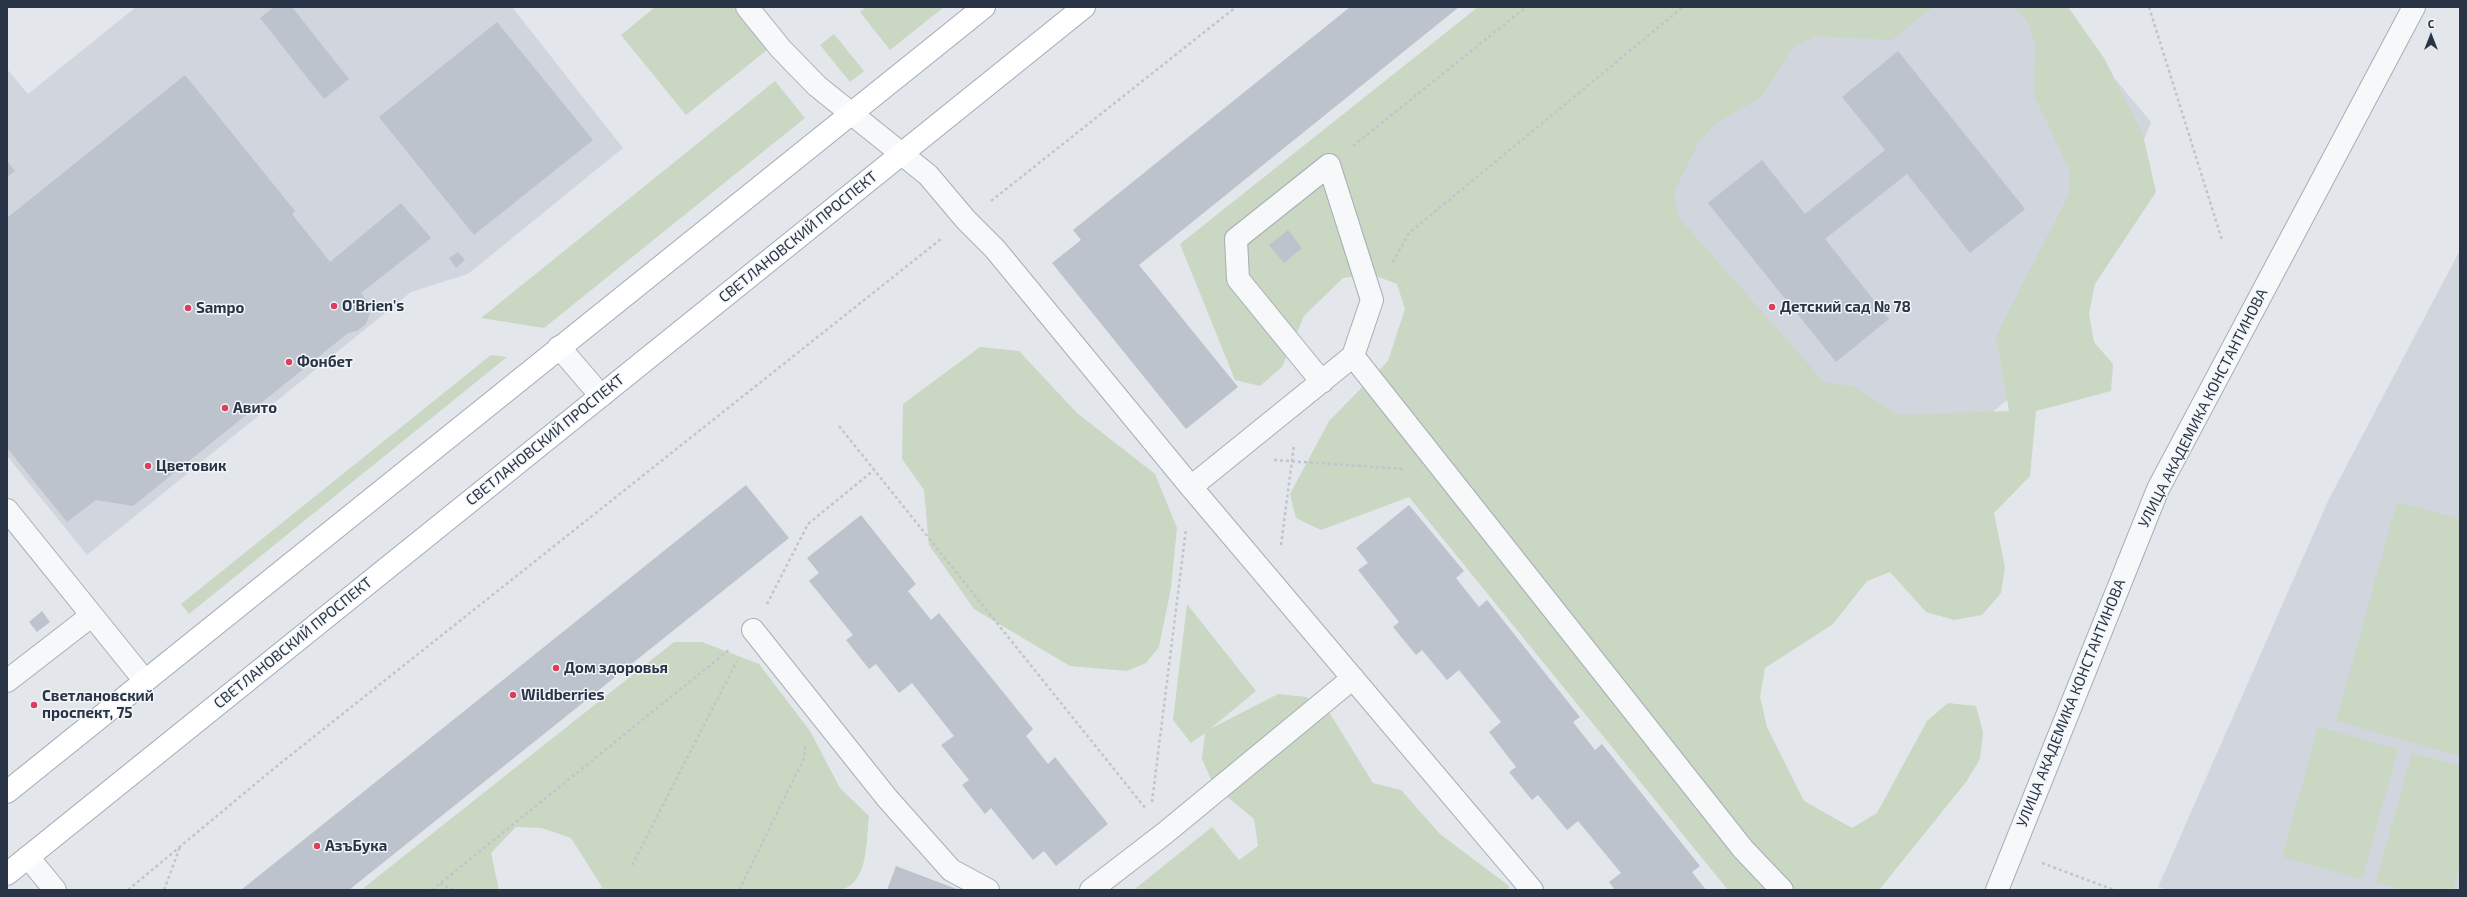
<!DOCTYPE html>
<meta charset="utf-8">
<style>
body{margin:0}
#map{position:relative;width:2467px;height:897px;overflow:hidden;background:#e3e7ec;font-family:"Exo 2",sans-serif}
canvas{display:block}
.frame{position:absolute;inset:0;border:8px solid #293546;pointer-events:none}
.north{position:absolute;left:2411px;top:16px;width:40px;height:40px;-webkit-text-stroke:3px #f3f6f9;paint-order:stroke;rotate:0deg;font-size:11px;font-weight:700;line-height:16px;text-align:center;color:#293546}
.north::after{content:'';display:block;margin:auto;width:14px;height:18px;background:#293546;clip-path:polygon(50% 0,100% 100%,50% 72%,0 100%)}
</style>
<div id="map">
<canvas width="2467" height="897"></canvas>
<div class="frame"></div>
<div class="north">С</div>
</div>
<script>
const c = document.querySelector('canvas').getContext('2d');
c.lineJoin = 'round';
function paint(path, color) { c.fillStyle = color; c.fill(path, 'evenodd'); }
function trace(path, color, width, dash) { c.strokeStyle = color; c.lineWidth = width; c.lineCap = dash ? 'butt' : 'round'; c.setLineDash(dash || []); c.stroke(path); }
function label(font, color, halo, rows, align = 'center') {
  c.font = font + ' "Exo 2",sans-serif'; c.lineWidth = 3; c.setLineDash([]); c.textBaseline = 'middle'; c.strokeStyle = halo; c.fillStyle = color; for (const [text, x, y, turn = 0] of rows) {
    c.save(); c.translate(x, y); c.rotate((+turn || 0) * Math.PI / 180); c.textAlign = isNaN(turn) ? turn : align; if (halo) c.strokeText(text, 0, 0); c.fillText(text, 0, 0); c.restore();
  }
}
paint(new Path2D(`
 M 136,7 L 512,7 L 623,148 L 468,274 L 411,292 L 87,555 L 7,456 L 7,69 L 28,94 Z
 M 1727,7 L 2055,7 L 2151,122 L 2059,357 L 1707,648 L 1491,390 Z
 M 2460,250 L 2460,890 L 2167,890 L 2158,887 L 2328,501 Z`), '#d1d6de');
paint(new Path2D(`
 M 655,7 L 733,7 L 767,50 L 686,115 L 621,35 Z
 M 866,7 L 944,7 L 890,50 L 860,12 Z
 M 1478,7 L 1933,7 L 1892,40 L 1815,36 L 1792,48 L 1761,97 L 1715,124 L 1698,143 L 1674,192 L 1679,218 L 1824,382 L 1852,386 L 1898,415 L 2009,411 L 1996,336 L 2069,194 L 2069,168 L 2034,96 L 2035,42 L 2025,17 L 2011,7 L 2068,7 L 2104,58 L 2143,135 L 2156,192 L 2095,284 L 2089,313 L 2094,342 L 2113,364 L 2111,391 L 2036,411 L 2030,476 L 1994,513 L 2005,567 L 2001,593 L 1982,615 L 1954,620 L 1926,612 L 1890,572 L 1867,581 L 1833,624 L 1765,668 L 1760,697 L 1767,727 L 1804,801 L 1852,828 L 1877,813 L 1927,721 L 1948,703 L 1976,706 L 1983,732 L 1980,759 L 1966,782 L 1879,890 L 1728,890 L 1409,497 L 1321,530 L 1296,518 L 1290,494 L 1329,421 L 1388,361 L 1405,309 L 1397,284 L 1371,274 L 1343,278 L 1304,316 L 1282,367 L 1260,386 L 1235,380 L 1180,244 Z
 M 834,34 L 864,71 L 850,82 L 820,45 Z
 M 775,81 L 805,118 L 544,328 L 481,318 Z
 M 980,347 L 1019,351 L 1077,413 L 1155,474 L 1177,528 L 1171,588 L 1159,647 L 1146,663 L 1127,671 L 1070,666 L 974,609 L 929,545 L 924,490 L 902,459 L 903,404 Z
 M 491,355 L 507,357 L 189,614 L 181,604 Z
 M 2397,502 L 2460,519 L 2460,756 L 2336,721 Z
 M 1187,604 L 1256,691 L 1210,729 L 1278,694 L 1306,697 L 1329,712 L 1373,783 L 1401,790 L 1440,834 L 1509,886 L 1508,890 L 1138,890 L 1136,888 L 1212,827 L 1239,860 L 1258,846 L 1254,819 L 1214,786 L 1202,759 L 1205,733 L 1191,743 L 1173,720 Z
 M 674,642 L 702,642 L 759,664 L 810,731 L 840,788 L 869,816 C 866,840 869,882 841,890 L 599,890 L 602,887 L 571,838 L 541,828 L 516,827 L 491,853 L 499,890 L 361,890 Z
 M 2318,727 L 2398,749 L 2362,879 L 2282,857 Z
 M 2412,753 L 2460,766 L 2460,865 L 2453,890 L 2403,890 L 2376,882 Z`), '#c9d7c3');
paint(new Path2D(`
 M 274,7 L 292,7 L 349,79 L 324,99 L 260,18 Z
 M 1350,7 L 1459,7 L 1139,265 L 1238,387 L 1186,429 L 1052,263 L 1081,240 L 1073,230 Z
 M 497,22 L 593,140 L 474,235 L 379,117 Z
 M 1898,51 L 2025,209 L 1970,253 L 1907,174 L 1825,239 L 1889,319 L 1836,362 L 1708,203 L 1762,160 L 1805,214 L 1885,150 L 1842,97 Z
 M 185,75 L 295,211 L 292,214 L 330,262 L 401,203 L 431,238 L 361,293 L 368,302 L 370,313 L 366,324 L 357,331 L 348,333 L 133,506 L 96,500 L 67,522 L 7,448 L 7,218 Z
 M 7,161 L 15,171 L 7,177 Z
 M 1288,230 L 1302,248 L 1284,263 L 1269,245 Z
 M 458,252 L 465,260 L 456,268 L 449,258 Z
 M 746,485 L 789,538 L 349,890 L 241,890 Z
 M 1409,505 L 1464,571 L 1456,578 L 1479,607 L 1487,600 L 1580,717 L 1573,722 L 1595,750 L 1602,744 L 1700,866 L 1692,872 L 1706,890 L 1615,890 L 1609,882 L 1621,873 L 1578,821 L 1567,830 L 1538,795 L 1532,800 L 1509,772 L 1516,767 L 1489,732 L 1501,722 L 1459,670 L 1447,680 L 1422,650 L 1416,655 L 1393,627 L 1399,622 L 1358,570 L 1368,563 L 1356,548 Z
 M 861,515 L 916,584 L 908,591 L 931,620 L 939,613 L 1033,729 L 1026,736 L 1048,764 L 1055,757 L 1108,824 L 1056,866 L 1044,851 L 1033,860 L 991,808 L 985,814 L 962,785 L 969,780 L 941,745 L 954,736 L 912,683 L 899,693 L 876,664 L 869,669 L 846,640 L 853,635 L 809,581 L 819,573 L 807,558 Z
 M 42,611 L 50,622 L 37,632 L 29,622 Z
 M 896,866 L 959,890 L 887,890 Z`), '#bcc3cc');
const minor = new Path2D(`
 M 747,7 L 781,49 L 817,86 L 928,175 L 966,220 L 995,249 L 1191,487 L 1532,890
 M 559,347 L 601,396
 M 1353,356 L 1743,849 L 1782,890
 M 1191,487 L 1353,356 L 1372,300 L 1329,165 L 1236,239 L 1238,279 L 1322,382
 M 7,510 L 145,681
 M 753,630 L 887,798 L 951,870 L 988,890
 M 7,681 L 91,616
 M 28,857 L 55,890
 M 1091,890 L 1165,833 L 1353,678
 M 1997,890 L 2158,489 L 2414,7`);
const major = new Path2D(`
 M 7,792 L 984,7
 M 7,874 L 1084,7`);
trace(minor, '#a7aeb7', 24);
trace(major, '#a1abb9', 24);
trace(new Path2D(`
 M 2149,7 L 2222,240
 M 1353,146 L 1526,7
 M 991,201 L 1236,7
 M 1393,262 L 1409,233 L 1683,7
 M 839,426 L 1146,809
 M 1274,460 L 1403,469
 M 1281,545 L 1294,445
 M 767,604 L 808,524 L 874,470
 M 1152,802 L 1186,529
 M 2042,863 L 2114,890
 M 632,865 L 737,661
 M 440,884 L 455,890
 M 128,890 L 272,770 L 941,239
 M 164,890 L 180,847
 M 432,890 L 729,650
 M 739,890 L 804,758 L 805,746`), '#c1c5cb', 2.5, [3, 3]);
trace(minor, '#f6f8fa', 22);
trace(major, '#fff', 22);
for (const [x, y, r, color] of [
 [334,306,4,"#da3f5d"],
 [1772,307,4,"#da3f5d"],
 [188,308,4,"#da3f5d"],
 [289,362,4,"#da3f5d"],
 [225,408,4,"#da3f5d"],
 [148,466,4,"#da3f5d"],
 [556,668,4,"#da3f5d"],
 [513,695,4,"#da3f5d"],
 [34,705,4,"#da3f5d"],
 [317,846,4,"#da3f5d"]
]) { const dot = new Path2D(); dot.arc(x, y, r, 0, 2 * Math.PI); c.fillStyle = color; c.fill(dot); trace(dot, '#f3f6f9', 1.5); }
label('15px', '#293546', '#f3f6f9', [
 ["СВЕТЛАНОВСКИЙ ПРОСПЕКТ",798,237,-39],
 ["УЛИЦА АКАДЕМИКА КОНСТАНТИНОВА",2203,408,-63],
 ["СВЕТЛАНОВСКИЙ ПРОСПЕКТ",545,440,-39],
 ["СВЕТЛАНОВСКИЙ ПРОСПЕКТ",293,643,-39],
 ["УЛИЦА АКАДЕМИКА КОНСТАНТИНОВА",2071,703,-68]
]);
label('bold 15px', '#293546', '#f3f6f9', [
 ["O'Brien's",342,306],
 ["Детский сад № 78",1780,307],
 ["Sampo",196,308],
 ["Фонбет",297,362],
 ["Авито",233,408],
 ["Цветовик",156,466],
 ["Дом здоровья",564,668],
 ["Wildberries",521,695],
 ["Светлановский",42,696],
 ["проспект, 75",42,713],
 ["АзъБука",325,846]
], 'left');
</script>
